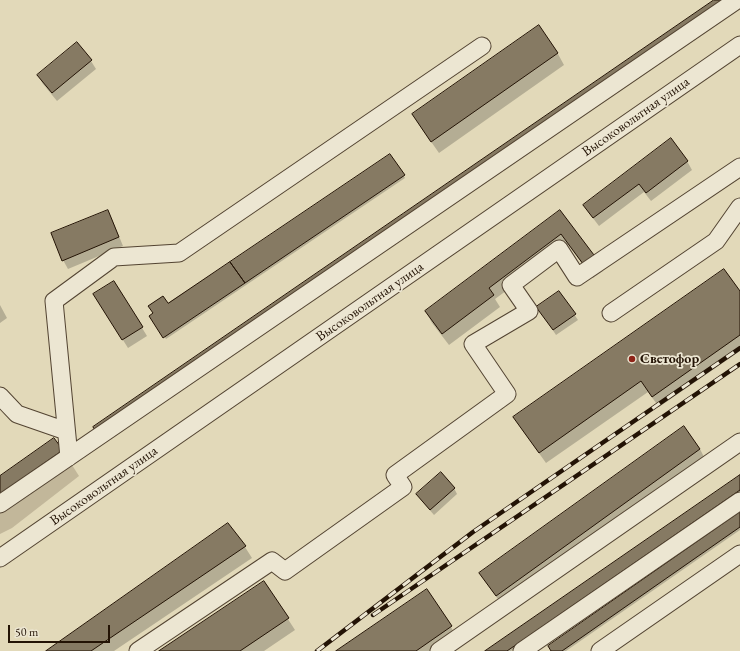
<!DOCTYPE html>
<meta charset="utf-8">
<style>
body{margin:0}
#map{position:relative;width:740px;height:651px;overflow:hidden;background:#e2d9b9;font-family:"EB Garamond",serif}
canvas{display:block}
.scale{position:absolute;left:8px;top:625px;width:102px;height:18px;box-sizing:border-box;border:2px solid #231305;border-top:0;padding-left:5px;font-size:12px;line-height:14px;white-space:nowrap;color:#231305;-webkit-text-stroke:3px #ece6d2;paint-order:stroke}
</style>
<div id="map">
<canvas width="740" height="651"></canvas>
<div class="scale">50 m</div>
</div>
<script>
const c = document.querySelector('canvas').getContext('2d');
c.lineJoin = 'round';
function paint(path, color) { c.fillStyle = color; c.fill(path, 'evenodd'); }
function trace(path, color, width, dash) { c.strokeStyle = color; c.lineWidth = width; c.lineCap = dash ? 'butt' : 'round'; c.setLineDash(dash || []); c.stroke(path); }
function label(font, color, halo, rows, align = 'center') {
  c.font = font + ' "EB Garamond",serif'; c.lineWidth = 3.5; c.setLineDash([]); c.textBaseline = 'middle'; c.strokeStyle = halo; c.fillStyle = color; for (const [text, x, y, turn = 0] of rows) {
    c.save(); c.translate(x, y); c.rotate((+turn || 0) * Math.PI / 180); c.textAlign = isNaN(turn) ? turn : align; if (halo) c.strokeText(text, 0, 0); c.fillText(text, 0, 0); c.restore();
  }
}
paint(new Path2D(`
 M 72,465 L 79,476 L 12,528 L 0,534 L 0,513 Z`), '#c2b79a');
paint(new Path2D(`
 M 538,26 L 558,54 L 564,65 L 439,153 L 420,126 L 413,114 Z
 M 91,61 L 96,69 L 57,101 L 43,84 L 38,76 Z
 M 390,155 L 405,178 L 166,339 L 150,316 Z
 M 687,161 L 692,170 L 651,201 L 644,192 L 599,226 L 589,213 L 584,205 Z
 M 107,211 L 112,219 L 123,246 L 68,269 L 63,260 Z
 M 560,211 L 596,260 L 603,271 L 593,278 L 568,245 L 495,299 L 500,307 L 449,345 L 432,323 L 426,312 Z
 M 114,282 L 147,336 L 128,348 L 99,302 Z
 M 559,292 L 578,320 L 556,335 L 541,312 Z
 M 740,292 L 740,351 L 659,407 L 648,392 L 546,463 L 521,428 Z
 M 0,305 L 7,318 L 0,323 Z
 M 684,427 L 700,449 L 706,461 L 503,606 L 487,584 L 480,573 Z
 M 54,439 L 63,453 L 0,497 L 0,477 Z
 M 740,476 L 740,493 L 511,651 L 487,651 Z
 M 454,488 L 457,494 L 434,515 L 421,500 L 417,494 Z
 M 740,513 L 740,530 L 566,651 L 552,651 Z
 M 227,524 L 245,547 L 252,558 L 114,651 L 48,651 Z
 M 264,582 L 295,630 L 264,651 L 160,651 Z
 M 426,591 L 451,627 L 457,638 L 438,651 L 337,651 Z`), '#0003');
const building = new Path2D(`
 M 714,0 L 738,0 L 100,438 L 93,427 Z
 M 539,25 L 558,53 L 431,142 L 412,114 Z
 M 77,42 L 92,60 L 52,93 L 37,75 Z
 M 671,138 L 688,161 L 646,193 L 639,184 L 593,218 L 583,205 Z
 M 390,154 L 405,175 L 245,283 L 230,262 Z
 M 108,210 L 119,237 L 62,261 L 51,233 Z
 M 560,210 L 597,259 L 586,268 L 561,234 L 489,288 L 494,295 L 442,334 L 425,311 Z
 M 230,262 L 245,283 L 163,338 L 149,316 L 153,313 L 148,306 L 163,296 L 168,303 Z
 M 724,269 L 740,291 L 740,335 L 652,397 L 641,381 L 539,453 L 513,417 Z
 M 114,281 L 143,327 L 122,340 L 93,294 Z
 M 559,291 L 576,314 L 553,330 L 536,307 Z
 M 684,426 L 700,449 L 496,596 L 479,573 Z
 M 54,438 L 63,450 L 0,494 L 0,476 Z
 M 441,472 L 455,488 L 430,510 L 416,494 Z
 M 740,475 L 740,490 L 507,651 L 485,651 Z
 M 740,512 L 740,527 L 562,651 L 551,651 L 548,646 Z
 M 228,523 L 246,546 L 91,651 L 46,651 Z
 M 264,581 L 289,618 L 240,651 L 159,651 Z
 M 427,589 L 452,626 L 416,651 L 336,651 Z`);
paint(building, '#867a63');
trace(building, '#231305', 1);
const minor = new Path2D(`
 M 611,313 L 716,241 L 740,207
 M 0,396 L 17,414 L 66,431
 M 69,457 L 54,301 L 114,257 L 179,253 L 482,46
 M 0,504 L 737,0
 M 0,558 L 740,45
 M 138,651 L 272,561 L 285,571 L 403,487 L 395,475 L 507,394 L 473,344 L 529,311 L 511,285 L 559,249 L 577,277 L 740,167
 M 439,651 L 740,442
 M 522,651 L 740,501
 M 600,651 L 740,554`);
trace(minor, '#534432', 19);
trace(minor, '#ece6d2', 17);
const rail = new Path2D(`
 M 373,615 L 740,364
 M 317,651 L 473,532 L 740,348`);
trace(rail, '#231305', 4.5);
trace(rail, '#ece6d2', 3, [9]);
for (const [x, y, r, color] of [
 [632,359,4,"#8f2418"]
]) { const dot = new Path2D(); dot.arc(x, y, r, 0, 2 * Math.PI); c.fillStyle = color; c.fill(dot); trace(dot, '#ece6d2', 1.5); }
label('14px', '#231305', '#ece6d2', [
 ["Высоковольтная улица",636,117,-35],
 ["Высоковольтная улица",370,302,-35],
 ["Высоковольтная улица",104,486,-35]
]);
label('bold 14px', '#231305', '#ece6d2', [
 ["Светофор",640,359]
], 'left');
</script>
